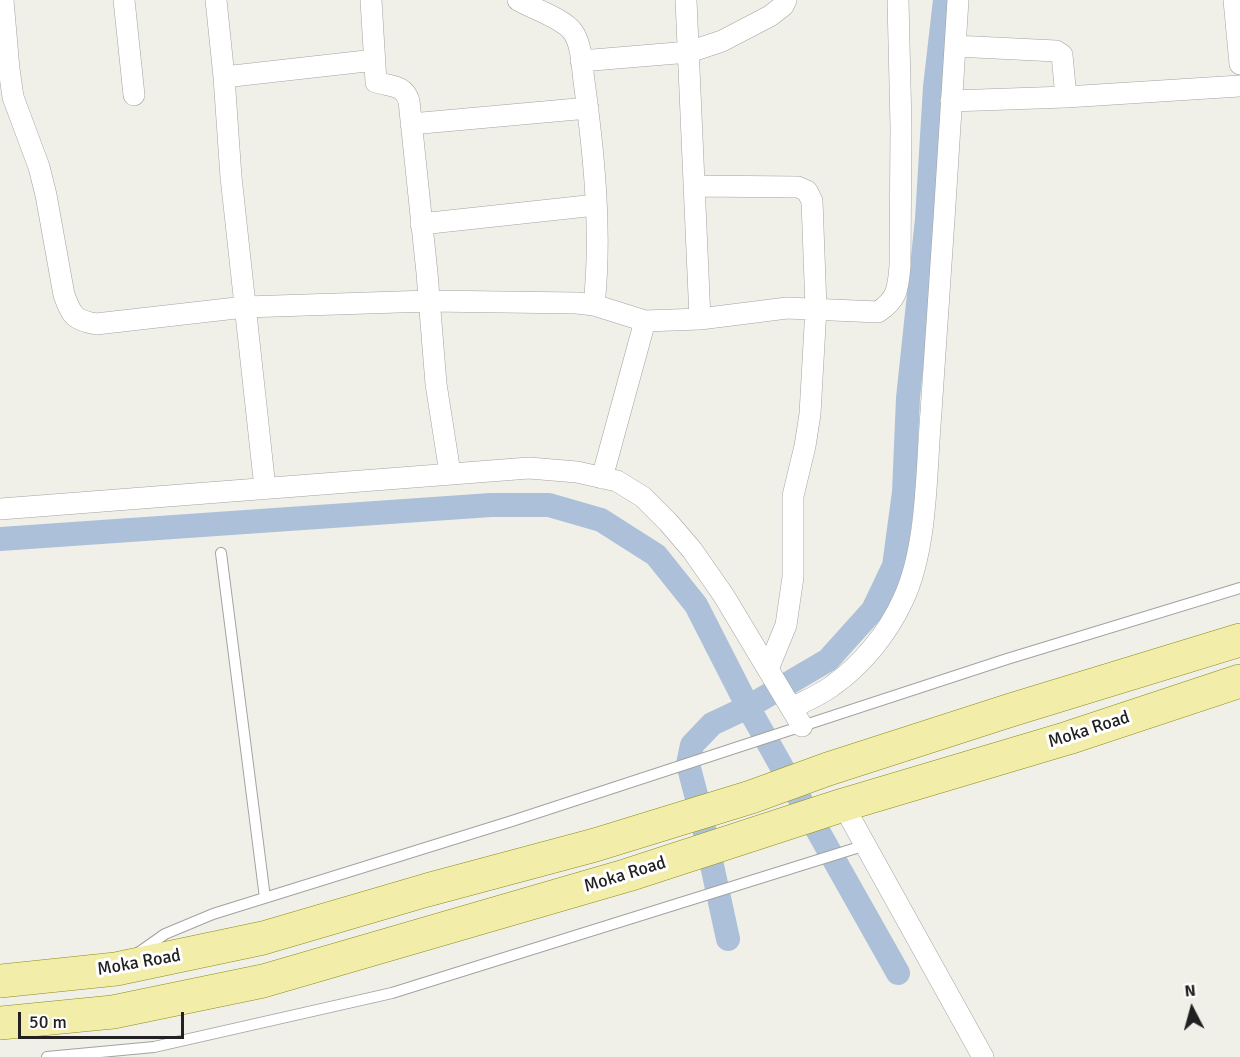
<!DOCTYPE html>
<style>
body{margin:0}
#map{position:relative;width:1240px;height:1057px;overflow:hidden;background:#f0f0e8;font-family:Signika,sans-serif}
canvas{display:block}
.north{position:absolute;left:1162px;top:979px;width:60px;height:60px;-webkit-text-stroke:4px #fff;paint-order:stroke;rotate:354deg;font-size:16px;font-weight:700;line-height:24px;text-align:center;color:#212121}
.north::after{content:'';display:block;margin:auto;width:21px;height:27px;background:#212121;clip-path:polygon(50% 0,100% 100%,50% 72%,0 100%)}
.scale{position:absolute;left:18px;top:1012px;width:166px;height:27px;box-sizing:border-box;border:3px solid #212121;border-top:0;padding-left:8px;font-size:18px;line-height:21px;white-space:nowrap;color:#212121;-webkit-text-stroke:4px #fff;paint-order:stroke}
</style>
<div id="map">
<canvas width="1240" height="1057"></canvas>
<div class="north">N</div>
<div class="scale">50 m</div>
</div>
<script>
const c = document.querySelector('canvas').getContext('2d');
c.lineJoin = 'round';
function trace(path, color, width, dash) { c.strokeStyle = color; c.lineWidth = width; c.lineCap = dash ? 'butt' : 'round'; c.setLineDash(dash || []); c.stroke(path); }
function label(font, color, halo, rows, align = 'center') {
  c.font = font + ' Signika,sans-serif'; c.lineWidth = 6; c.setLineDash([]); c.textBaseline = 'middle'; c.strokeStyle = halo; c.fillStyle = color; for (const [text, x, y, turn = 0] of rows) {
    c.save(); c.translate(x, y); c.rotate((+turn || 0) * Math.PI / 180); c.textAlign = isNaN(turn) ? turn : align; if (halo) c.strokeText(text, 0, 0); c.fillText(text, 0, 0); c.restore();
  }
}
trace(new Path2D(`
 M 0,539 L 491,505 L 549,505 L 601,520 L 656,555 L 696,605 L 748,707 L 898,973
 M 728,939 L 700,810 L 688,764 L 692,745 L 712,724 L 748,707 L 828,660 L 873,610 L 894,566 L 904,492 L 908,398 L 927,219 L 935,87 L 945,0`), '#adc0d9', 24);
const service = new Path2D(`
 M 221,553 L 265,898
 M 138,953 L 165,934 L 213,914 L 512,821 L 1007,659 L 1240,588
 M 47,1057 L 154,1047 L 392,993 L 866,845`);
const minor = new Path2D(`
 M 3,0 L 9,69 L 13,97 L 39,167 L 46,195 L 64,295 C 72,316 74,320 96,324 L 245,307 L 429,301 L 577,303 L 594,305 L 645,321 L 700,319 L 787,308 L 878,312 C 898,299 898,288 900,266 L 901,127 L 898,0
 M 124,0 L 134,95
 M 216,0 L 224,77 L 231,177 L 265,488
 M 371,0 L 376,82 C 390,87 404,84 409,101 L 427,273 L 436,384 L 450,473
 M 518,0 C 533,9 563,18 573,32 C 582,45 582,66 584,81 C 594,154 602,232 594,305
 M 686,0 L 700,319
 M 1234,0 L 1240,64
 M 955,46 L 1056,51 L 1062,55 L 1066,97 L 1240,86
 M 581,61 L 689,52 L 722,41 L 770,16 L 783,6 L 786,0
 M 224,77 L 375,60
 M 951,101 L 1066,97
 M 411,124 L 588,108
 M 695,186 L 798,187 L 807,191 L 812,201 L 816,308 L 810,414 L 805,446 L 793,496 L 793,577 L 786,625 L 768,669
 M 421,224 L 596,205
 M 602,478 L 645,321
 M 0,509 L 529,468 L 577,472 L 617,481 L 643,497 L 668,522 L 692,550 L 724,596 L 802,726
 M 792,708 C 805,701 820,695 832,686 C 862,665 888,633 903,600 C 928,547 926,470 931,412 C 941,275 949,137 958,0
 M 843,805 L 983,1057`);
const primary = new Path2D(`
 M 0,981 L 116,969 L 263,938 L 427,890 L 595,845 L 751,797 L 828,769 L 1011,710 L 1240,640
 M 0,1023 L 113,1012 L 263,981 L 628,875 L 843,805 L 1068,738 L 1240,681`);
trace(service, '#a2a2a2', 12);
trace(minor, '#a2a2a2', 22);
trace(primary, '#8b8d10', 34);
trace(service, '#fff', 10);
trace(minor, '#fff', 21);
trace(primary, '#f3edaa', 33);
label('18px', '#212121', '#fff', [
 ["Moka Road",1089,730,-18],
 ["Moka Road",625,875,-17],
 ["Moka Road",139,963,-10]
]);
</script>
